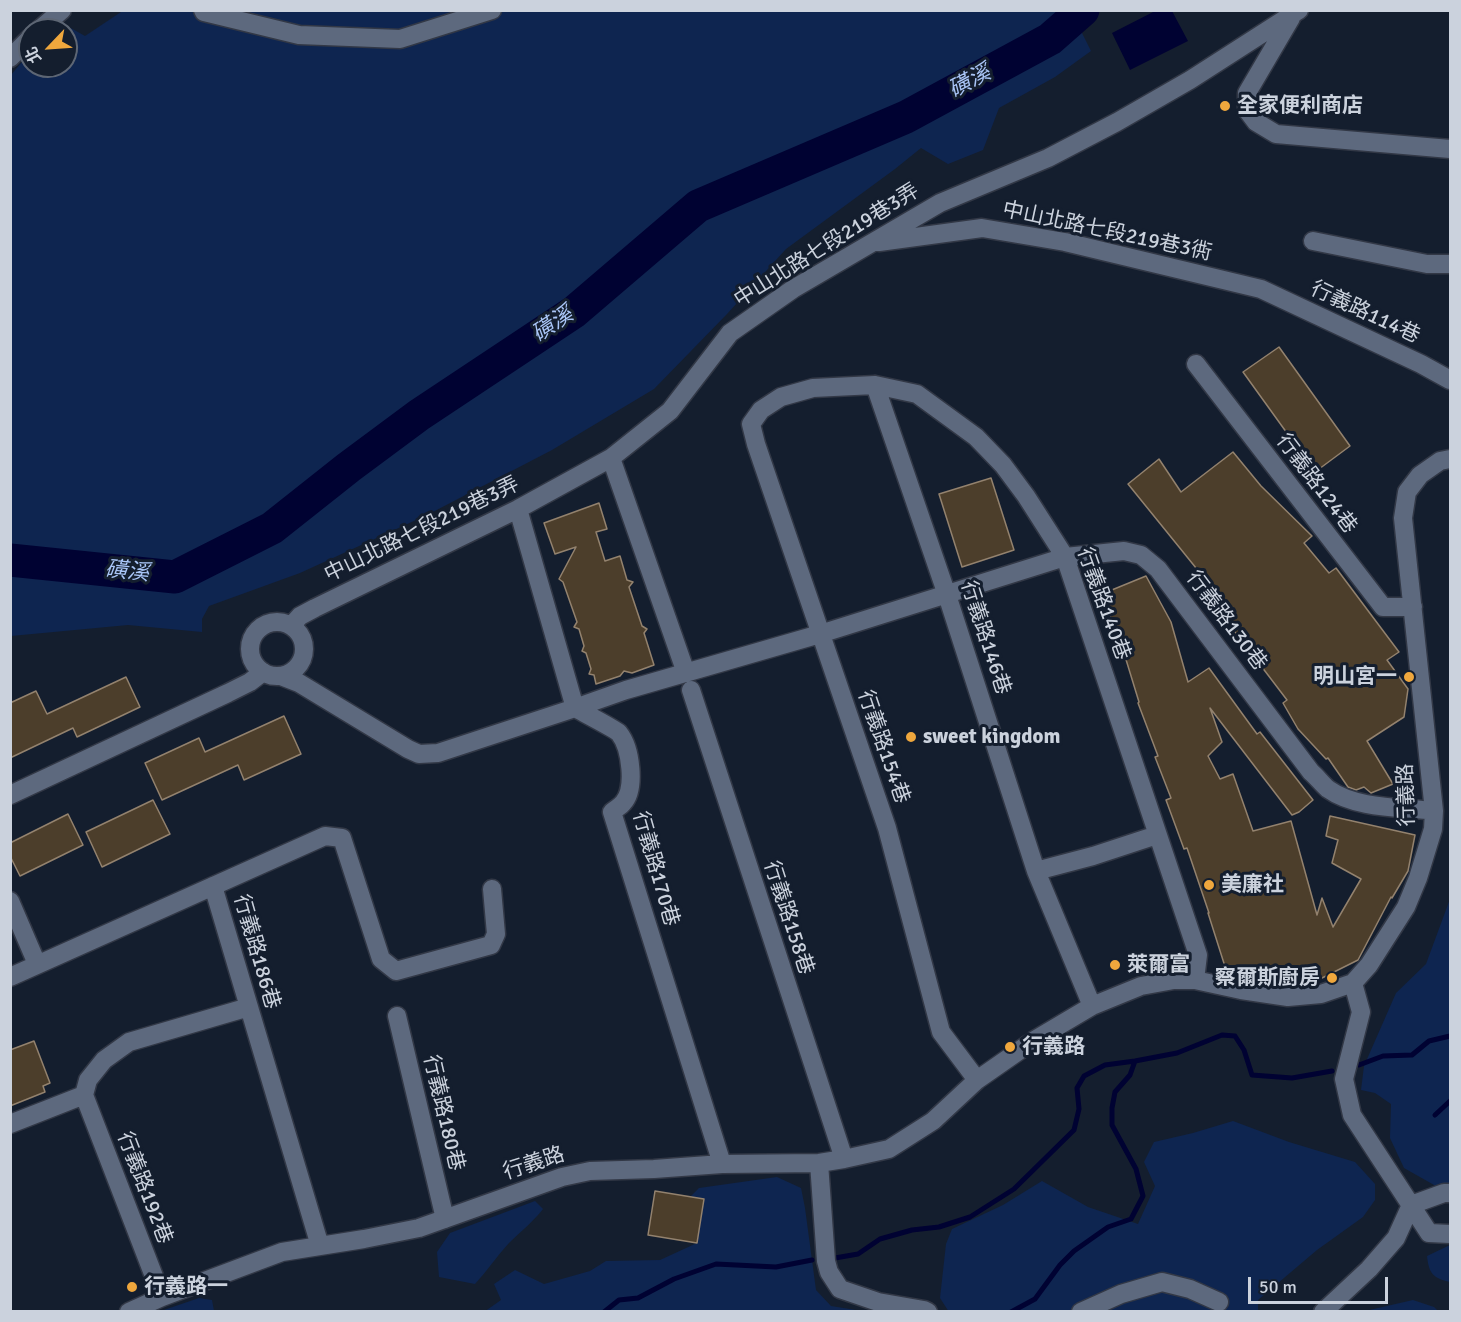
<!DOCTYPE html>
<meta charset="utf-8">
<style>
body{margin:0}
#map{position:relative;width:1461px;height:1322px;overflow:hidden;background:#141e2e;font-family:Signika,"Noto Sans TC",sans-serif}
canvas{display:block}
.frame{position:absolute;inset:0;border:12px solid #cbd2dd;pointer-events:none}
.north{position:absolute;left:18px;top:18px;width:60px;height:60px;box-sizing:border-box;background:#141e2e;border:2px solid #5d6674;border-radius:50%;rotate:245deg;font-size:16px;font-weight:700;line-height:24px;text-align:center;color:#cbd2dd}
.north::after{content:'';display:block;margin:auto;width:21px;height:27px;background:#efa73d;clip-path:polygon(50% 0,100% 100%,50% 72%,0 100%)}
.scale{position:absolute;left:1248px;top:1277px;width:140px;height:27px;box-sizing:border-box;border:3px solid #cbd2dd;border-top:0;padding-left:8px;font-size:18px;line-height:21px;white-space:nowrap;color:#cbd2dd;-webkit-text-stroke:4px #141e2e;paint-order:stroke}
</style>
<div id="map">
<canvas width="1461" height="1322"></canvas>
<div class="frame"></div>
<div class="north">北</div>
<div class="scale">50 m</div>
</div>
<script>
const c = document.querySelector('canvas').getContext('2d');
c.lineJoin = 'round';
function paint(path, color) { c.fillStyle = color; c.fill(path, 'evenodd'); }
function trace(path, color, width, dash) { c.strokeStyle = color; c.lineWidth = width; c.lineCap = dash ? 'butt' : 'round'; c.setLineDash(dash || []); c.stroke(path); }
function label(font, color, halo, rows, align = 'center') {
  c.font = font + ' Signika,"Noto Sans TC",sans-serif'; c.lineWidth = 6; c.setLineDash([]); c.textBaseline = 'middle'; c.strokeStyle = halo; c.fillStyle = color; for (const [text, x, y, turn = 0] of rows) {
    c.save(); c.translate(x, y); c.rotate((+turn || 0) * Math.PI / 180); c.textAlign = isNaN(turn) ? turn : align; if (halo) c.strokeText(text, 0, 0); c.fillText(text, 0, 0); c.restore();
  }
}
paint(new Path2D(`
 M 124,10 L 1071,11 L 1091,51 L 1055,77 L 999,108 L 983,150 L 948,164 L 921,148 L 895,169 L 786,249 L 727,314 L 654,389 L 552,450 L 427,515 L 300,573 L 209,606 L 202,619 L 202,632 L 128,625 L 11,636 L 11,75 L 21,63 L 30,57 L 30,66 L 66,66 L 66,30 L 64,30 L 69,27 L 85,36 Z
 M 1450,899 L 1450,1194 L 1404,1168 L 1390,1138 L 1391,1104 L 1375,1093 L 1361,1090 L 1364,1066 L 1396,993 L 1426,964 Z
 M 1233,1121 L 1289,1142 L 1355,1162 L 1375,1184 L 1375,1200 L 1363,1217 L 1317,1250 L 1258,1300 L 1258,1311 L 949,1312 L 940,1298 L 946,1244 L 952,1229 L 1003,1205 L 1042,1181 L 1088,1207 L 1138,1224 L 1155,1186 L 1144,1162 L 1154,1142 L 1193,1133 Z
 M 777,1177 L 801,1188 L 805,1208 L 816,1290 L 831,1306 L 862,1311 L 484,1312 L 501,1300 L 494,1284 L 515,1270 L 544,1284 L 590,1271 L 606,1261 L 660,1260 L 697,1243 L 704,1200 L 690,1197 L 699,1188 Z
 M 535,1201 L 543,1209 C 533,1222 521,1231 509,1243 C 497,1256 487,1271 475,1284 L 439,1277 L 437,1252 L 450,1233 Z
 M 1450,1245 L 1450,1282 C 1433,1278 1429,1274 1427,1256 Z
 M 199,1298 L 212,1300 L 214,1311 L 161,1311 Z
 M 1413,1300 L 1434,1307 L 1438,1311 L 1365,1311 Z`), '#0e2550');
paint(new Path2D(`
 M 1157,10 L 1172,11 L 1188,41 L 1130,70 L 1112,33 Z`), '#000232');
trace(new Path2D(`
 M 1359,1065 L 1383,1056 L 1412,1055 L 1429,1041 L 1450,1036
 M 1435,1115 L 1450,1101
 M 835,1258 L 858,1254 L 880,1239 L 912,1230 L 939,1227 L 970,1217 L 1014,1189 L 1074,1130 L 1079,1109 L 1077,1088 L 1084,1076 L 1105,1065 L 1135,1061 L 1177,1053 L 1222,1035 L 1235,1036 L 1244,1050 L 1252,1075 L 1292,1078 L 1332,1071
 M 604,1312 L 619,1300 L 638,1298 L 674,1279 L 716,1264 L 776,1267 L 812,1260
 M 1011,1312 L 1035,1299 L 1060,1265 L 1074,1251 L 1108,1227 L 1131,1219 L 1143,1196 L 1136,1169 L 1112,1125 L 1112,1108 L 1115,1092 L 1130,1075 L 1135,1061`), '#000232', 5);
trace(new Path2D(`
 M 10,560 L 175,577 L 272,528 L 349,467 L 419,415 L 574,312 L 698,206 L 906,117 L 1050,39 L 1083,10`), '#000232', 33);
const building = new Path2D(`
 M 1279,347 L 1350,446 L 1315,472 L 1243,372 Z
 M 1233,452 L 1261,486 L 1312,536 L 1304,543 L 1329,573 L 1336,568 L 1399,652 L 1387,660 L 1408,689 L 1404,717 L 1367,741 L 1393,784 L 1371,793 L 1364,787 L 1356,790 L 1348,787 L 1328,758 L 1326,759 L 1298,729 L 1283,703 L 1287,700 L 1217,608 L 1210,612 L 1197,592 L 1209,584 L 1128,484 L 1159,459 L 1181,492 Z
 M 991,478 L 1014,550 L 962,567 L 939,494 Z
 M 599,503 L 607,529 L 596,532 L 605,561 L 620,556 L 627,580 L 633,582 L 629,587 L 642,626 L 647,629 L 644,633 L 654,665 L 632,673 L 624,671 L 620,676 L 596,684 L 594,675 L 589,674 L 591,669 L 586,653 L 582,651 L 584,646 L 579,629 L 574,627 L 577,622 L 563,582 L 559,579 L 576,547 L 555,554 L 544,523 Z
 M 1146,576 L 1171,622 L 1188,682 L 1209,668 L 1257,734 L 1260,732 L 1313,800 L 1299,812 L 1292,815 L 1210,708 L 1222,742 L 1208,756 L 1220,779 L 1233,774 L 1253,831 L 1291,821 L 1317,915 L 1322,898 L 1333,927 L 1361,879 L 1332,863 L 1338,840 L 1326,836 L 1330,816 L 1415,835 L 1408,871 L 1392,898 L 1391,897 L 1358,960 L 1310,984 L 1292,985 L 1228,976 L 1208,913 L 1209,913 L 1187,848 L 1184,849 L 1166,800 L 1171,798 L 1155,757 L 1158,756 L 1138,703 L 1139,702 L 1120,640 L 1119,640 L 1102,594 Z
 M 126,677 L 140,707 L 77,737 L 73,728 L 10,758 L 10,703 L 36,691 L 47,714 Z
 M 284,716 L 301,754 L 244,780 L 238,765 L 162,800 L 145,763 L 199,738 L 205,752 Z
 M 153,800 L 170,834 L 102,867 L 86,832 Z
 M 68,814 L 83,845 L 20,876 L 10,856 L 10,843 Z
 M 34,1041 L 50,1083 L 43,1086 L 45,1092 L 10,1106 L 10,1050 Z
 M 655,1191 L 704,1199 L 697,1243 L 648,1235 Z`);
paint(building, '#4c3e2b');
trace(building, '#93826e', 1.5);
const minor = new Path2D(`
 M 203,10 L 204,12 L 299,35 L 400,39 L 492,10
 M 1291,18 L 1247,93 L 1247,110 L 1256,122 L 1276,134 L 1450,149
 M 39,30 L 62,10
 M 10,58 L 30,38
 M 1313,241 L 1427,264 L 1450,264
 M 879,242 L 982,228 L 1065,242 L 1261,289 L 1421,364 L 1450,380
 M 1196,364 L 1383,607 L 1413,607
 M 875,385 L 947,595 L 1036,871 L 1092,1006
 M 611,458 L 686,673
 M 518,509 L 575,708 C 582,712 615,729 619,733 C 631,748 636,789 623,803 C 620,807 615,809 612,812 L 722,1164
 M250 649a27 27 0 1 1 54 0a27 27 0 1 1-54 0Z
 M 291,626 L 300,616 L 315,608 L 518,509 L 611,458 L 670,411 L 730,333 L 793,289 L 940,203 L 1048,158 L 1117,122 L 1190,80 L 1299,10
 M 281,676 L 299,683 L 408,749 L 419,754 L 438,753 L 575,708 L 626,690 L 820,634 L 1065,557 L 1124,551 L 1141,555 L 1158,569 L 1311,772 C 1317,777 1322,784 1328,789 C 1356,809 1400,807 1434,811
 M 691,690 L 844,1159
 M 10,795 L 228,693 L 250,682 L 263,672
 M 1036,871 L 1093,856 L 1157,835
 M 213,886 L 320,1246
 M 10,901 L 37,964
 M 10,977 L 325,836 L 342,838 L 381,959 L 396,971 L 491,945 L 496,934 L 492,889
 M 1353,983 L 1361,1012 L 1344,1079 L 1352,1115 L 1429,1233 L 1450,1234
 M 397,1016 L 445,1219
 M 977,1080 L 941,1032 L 887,828 L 756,444 L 751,424 L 761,410 L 781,397 L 813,388 L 875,385 L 917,394 L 976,437 L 1003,465 L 1026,496 L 1065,557 L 1198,955 L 1195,980
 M 84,1095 L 162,1297
 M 84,1095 L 88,1080 L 104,1060 L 129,1042 L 249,1007
 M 10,1124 L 84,1095
 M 819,1163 L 826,1261 L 829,1272 L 840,1289 L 878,1302 L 924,1310 L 928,1312
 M 129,1312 L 162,1297 L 282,1252 L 364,1239 L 419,1228 L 562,1177 L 590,1171 L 654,1169 L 722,1164 L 819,1163 L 844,1159 L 889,1149 L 933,1121 L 977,1080 L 1033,1041 L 1092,1006 L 1141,986 L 1174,980 L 1195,980 L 1241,990 L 1288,997 L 1321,994 L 1353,983 L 1369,965 L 1406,907 L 1418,878 L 1433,829 L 1434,811 L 1403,518 L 1407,492 L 1420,475 L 1440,461 L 1450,459
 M 1081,1312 L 1121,1294 L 1162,1282 L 1190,1289 L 1219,1302
 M 1323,1312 L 1369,1269 L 1396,1238 L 1411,1205 L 1444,1193 L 1450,1193`);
trace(minor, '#323846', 21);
trace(minor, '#5d697e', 18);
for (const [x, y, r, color] of [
 [1225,106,6,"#efa73d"],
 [1409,677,6,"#efa73d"],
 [911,737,6,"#efa73d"],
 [1209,885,6,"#efa73d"],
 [1115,965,6,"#efa73d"],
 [1332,978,6,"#efa73d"],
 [1010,1047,6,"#efa73d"],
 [132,1287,6,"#efa73d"]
]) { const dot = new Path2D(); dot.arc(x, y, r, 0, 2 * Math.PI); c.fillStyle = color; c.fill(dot); trace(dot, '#141e2e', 2); }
label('bold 21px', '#cbd2dd', '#141e2e', [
 ["全家便利商店",1237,106],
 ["明山宮一",1397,677,"right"],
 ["sweet kingdom",923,737],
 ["美廉社",1221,885],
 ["萊爾富",1127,965],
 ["察爾斯廚房",1320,978,"right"],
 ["行義路",1022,1047],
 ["行義路一",144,1287]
], 'left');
label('21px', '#cbd2dd', '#141e2e', [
 ["中山北路七段219巷3衖",1107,232,12],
 ["中山北路七段219巷3弄",827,246,-32],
 ["行義路114巷",1365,313,25],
 ["行義路124巷",1316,484,53],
 ["中山北路七段219巷3弄",422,530,-26],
 ["行義路140巷",1103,604,70],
 ["行義路130巷",1226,621,53],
 ["行義路146巷",985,638,72],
 ["行義路154巷",883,747,71],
 ["行義路",1407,795,-92],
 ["行義路170巷",655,869,74],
 ["行義路158巷",788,918,72],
 ["行義路186巷",256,952,74],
 ["行義路180巷",443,1113,77],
 ["行義路",534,1164,-18],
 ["行義路192巷",144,1188,69]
]);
label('italic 22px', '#aac6f8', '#141e2e', [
 ["磺溪",970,82,-28],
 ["磺溪",553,325,-34],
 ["磺溪",127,572,6]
]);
</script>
